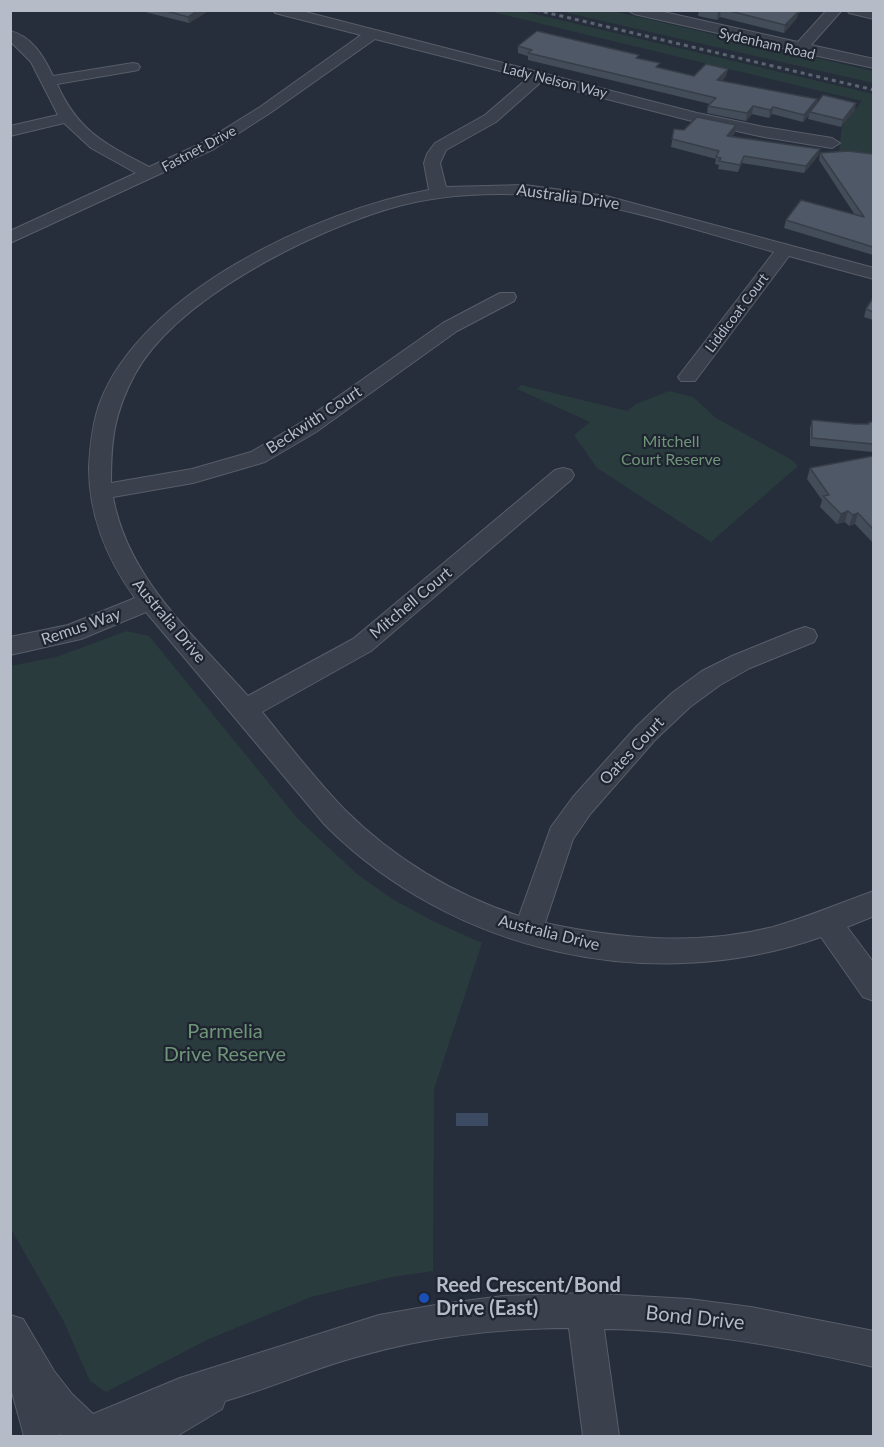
<!DOCTYPE html>
<style>
body{margin:0}
#map{position:relative;width:884px;height:1447px;overflow:hidden;background:#262e3b;font-family:Lato,sans-serif}
canvas{display:block}
.frame{position:absolute;inset:0;border:12px solid #b5bbc7;pointer-events:none}
</style>
<div id="map">
<canvas width="884" height="1447"></canvas>
<div class="frame"></div>
</div>
<script>
const c = document.querySelector('canvas').getContext('2d');
c.lineJoin = 'round';
function paint(path, color) { c.fillStyle = color; c.fill(path, 'evenodd'); }
function trace(path, color, width, dash) { c.strokeStyle = color; c.lineWidth = width; c.lineCap = dash ? 'butt' : 'round'; c.setLineDash(dash || []); c.stroke(path); }
function label(font, color, halo, rows, align = 'center') {
  c.font = font + ' Lato,sans-serif'; c.lineWidth = 4.5; c.setLineDash([]); c.textBaseline = 'middle'; c.strokeStyle = halo; c.fillStyle = color; for (const [text, x, y, turn = 0] of rows) {
    c.save(); c.translate(x, y); c.rotate((+turn || 0) * Math.PI / 180); c.textAlign = isNaN(turn) ? turn : align; if (halo) c.strokeText(text, 0, 0); c.fillText(text, 0, 0); c.restore();
  }
}
paint(new Path2D(`
 M 488,11 L 522,11 L 873,94 L 873,155 L 839,152 L 842,127 L 862,101 Z
 M 559,11 L 612,11 L 873,71 L 873,83 Z
 M 521,385 L 627,411 L 636,404 L 669,391 L 693,397 L 716,418 L 792,460 L 798,466 L 711,542 L 597,468 L 574,435 L 590,422 L 517,389 Z
 M 127,631 L 149,636 L 298,819 L 357,874 L 394,900 L 433,921 L 482,943 L 434,1089 L 433,1271 L 392,1277 L 311,1297 L 209,1339 L 106,1392 L 90,1381 L 64,1322 L 11,1229 L 10,666 L 56,657 Z`), '#293b3d');
paint(new Path2D(`
 M 456,1113 L 488,1113 L 488,1126 L 456,1126 Z`), '#3d4b62');
const minor = new Path2D(`
 M 273,10 L 298,10 L 697,113 L 764,127 L 832,138 L 840,143 L 832,148 L 764,137 L 696,122 L 541,82 L 496,122 L 446,150 L 440,163 L 446,187 L 525,185 L 606,196 L 874,268 L 874,279 L 789,256 L 695,381 L 681,381 L 678,377 L 774,252 C 684,227 594,195 500,194 C 463,194 424,198 388,209 C 309,233 176,299 135,374 C 114,413 111,440 111,483 L 192,469 L 251,452 L 302,422 L 443,323 L 500,293 L 514,293 L 516,297 L 514,301 L 457,331 L 316,432 L 265,462 L 193,483 L 113,497 C 128,580 195,636 248,696 L 353,639 L 555,470 L 563,468 L 571,470 L 574,475 L 571,480 L 371,651 L 262,712 C 289,745 315,779 345,810 C 393,858 454,895 519,916 L 551,827 L 573,797 L 637,726 L 672,693 L 702,671 L 732,656 L 796,630 L 805,627 L 814,630 L 817,636 L 814,642 L 750,668 L 720,685 L 690,707 L 655,740 L 591,813 L 573,839 L 545,923 C 620,939 698,946 773,927 C 808,917 840,903 874,891 L 874,916 L 847,927 L 874,963 L 874,1001 L 863,997 L 821,937 C 651,997 453,953 325,825 L 146,612 L 81,639 L 10,655 L 10,637 L 68,625 L 135,598 C 107,559 89,516 89,468 C 90,446 92,426 99,405 C 140,292 319,210 429,190 L 424,163 L 427,154 L 435,143 L 485,115 L 528,78 L 375,39 L 270,113 L 214,149 L 10,243 L 10,231 L 136,173 L 91,148 L 64,123 L 10,136 L 10,126 L 58,115 L 31,62 L 10,41 L 10,31 C 32,36 44,57 53,76 L 133,63 L 138,64 L 140,67 L 138,70 L 133,71 L 57,84 C 78,132 106,144 149,167 L 202,143 L 260,107 L 361,35 L 275,13 Z
 M 627,10 L 655,10 L 798,42 L 827,10 L 842,10 L 811,45 L 874,59 L 874,68 L 804,53 L 798,55 L 793,54 L 792,50 L 634,14 Z
 M 847,10 L 874,11 L 874,19 L 849,13 Z
 M 584,1293 L 689,1299 L 751,1307 L 874,1331 L 874,1367 C 785,1347 695,1330 604,1329 L 619,1436 L 583,1436 L 569,1328 C 500,1328 427,1337 360,1356 C 314,1368 271,1388 225,1401 L 222,1409 L 177,1436 L 63,1436 L 60,1434 L 60,1436 L 24,1436 L 10,1385 L 10,1315 L 23,1319 L 54,1371 L 72,1394 L 93,1414 L 180,1378 L 379,1315 L 441,1304 L 503,1296 Z`);
trace(minor, '#585e69', 2);
paint(minor, '#3a404c');
trace(new Path2D(`
 M 536,10 L 874,90`), '#5c6472', 3, [4, 4]);
paint(new Path2D(`
 M 137,10 L 210,10 L 189,23 Z
 M 699,10 L 803,10 L 798,14 L 797,18 L 784,33 L 720,17 L 717,20 L 698,16 Z
 M 518,46 L 639,58 L 659,68 L 694,76 L 728,69 L 726,76 L 722,81 L 817,99 L 817,103 L 855,110 L 841,127 L 808,119 L 809,115 L 803,122 L 772,114 L 769,118 L 752,114 L 746,121 L 707,113 L 708,106 L 710,104 L 528,60 L 528,56 L 518,53 Z
 M 674,129 L 735,133 L 732,136 L 820,149 L 818,156 L 804,173 L 742,163 L 738,172 L 718,169 L 719,165 L 715,164 L 716,159 L 671,147 Z
 M 820,153 L 873,154 L 873,255 L 784,228 L 786,220 L 855,215 L 819,160 Z
 M 873,298 L 873,320 L 864,317 L 866,309 Z
 M 812,420 L 855,424 L 868,424 L 869,422 L 873,422 L 873,452 L 810,446 L 810,428 Z
 M 873,456 L 873,543 L 855,524 L 849,526 L 845,522 L 837,524 L 820,507 L 822,500 L 807,479 L 810,468 Z`), '#434c59');
paint(new Path2D(`
 M 198,10 L 210,10 L 189,23 L 188,17 Z
 M 720,10 L 721,10 L 720,17 L 717,20 L 718,12 Z
 M 795,10 L 803,10 L 798,14 L 797,18 L 784,33 L 785,25 Z
 M 728,69 L 726,76 L 716,87 L 717,80 Z
 M 817,99 L 816,106 L 810,112 L 809,115 L 803,122 L 804,115 Z
 M 856,103 L 855,110 L 841,127 L 843,120 Z
 M 753,106 L 752,114 L 746,121 L 747,113 Z
 M 773,107 L 772,114 L 769,118 L 770,110 Z
 M 736,125 L 735,133 L 726,143 L 727,136 Z
 M 820,149 L 818,156 L 804,173 L 806,166 Z
 M 744,156 L 742,163 L 738,172 L 740,165 Z
 M 848,511 L 845,522 L 837,524 L 841,514 Z
 M 858,513 L 855,524 L 849,526 L 853,515 Z`), '#373e48');
const building = new Path2D(`
 M 163,10 L 198,10 L 188,17 Z
 M 726,10 L 798,10 L 799,11 L 785,25 Z
 M 537,31 L 639,55 L 636,58 L 660,63 L 656,67 L 694,76 L 706,64 L 728,69 L 717,80 L 817,99 L 804,115 L 773,107 L 770,110 L 753,106 L 747,113 L 708,106 L 716,98 L 528,53 L 532,50 L 518,46 Z
 M 823,95 L 856,103 L 843,120 L 810,112 Z
 M 697,117 L 736,125 L 727,136 L 820,149 L 806,166 L 744,156 L 740,165 L 719,161 L 721,158 L 716,157 L 719,151 L 672,139 L 674,129 L 684,130 Z
 M 848,151 L 873,154 L 873,247 L 786,220 L 801,200 L 864,217 L 820,153 Z
 M 873,298 L 873,312 L 866,309 Z
 M 812,420 L 855,424 L 869,424 L 869,422 L 873,422 L 873,444 L 812,438 Z
 M 873,456 L 873,529 L 858,513 L 853,515 L 848,511 L 841,514 L 823,496 L 829,495 L 810,468 Z`);
paint(building, '#4e5867');
trace(building, '#373e48', 1.5);
for (const [x, y, r, color] of [
 [424,1298,6,"#1a4fb4"]
]) { const dot = new Path2D(); dot.arc(x, y, r, 0, 2 * Math.PI); c.fillStyle = color; c.fill(dot); trace(dot, '#1f2530', 2); }
label('14px', '#b5bbc7', '#1f2530', [
 ["Sydenham Road",767,44,13],
 ["Lady Nelson Way",555,81,14],
 ["Fastnet Drive",199,149,-28],
 ["Liddicoat Court",737,313,-53]
]);
label('16px', '#b5bbc7', '#1f2530', [
 ["Australia Drive",568,197,8],
 ["Beckwith Court",314,420,-33],
 ["Mitchell Court",411,603,-40],
 ["Australia Drive",169,621,50],
 ["Remus Way",81,627,-19],
 ["Oates Court",632,751,-47],
 ["Australia Drive",549,933,14]
]);
label('16px', '#6f9579', '#1f2530', [
 ["Mitchell",671,442],
 ["Court Reserve",671,460]
]);
label('20px', '#6f9579', '#1f2530', [
 ["Parmelia",225,1032],
 ["Drive Reserve",225,1055]
]);
label('bold 20px', '#b5bbc7', '#1f2530', [
 ["Reed Crescent/Bond",436,1286],
 ["Drive (East)",436,1309]
], 'left');
label('20px', '#b5bbc7', '#1f2530', [
 ["Bond Drive",695,1318,6]
]);
</script>
